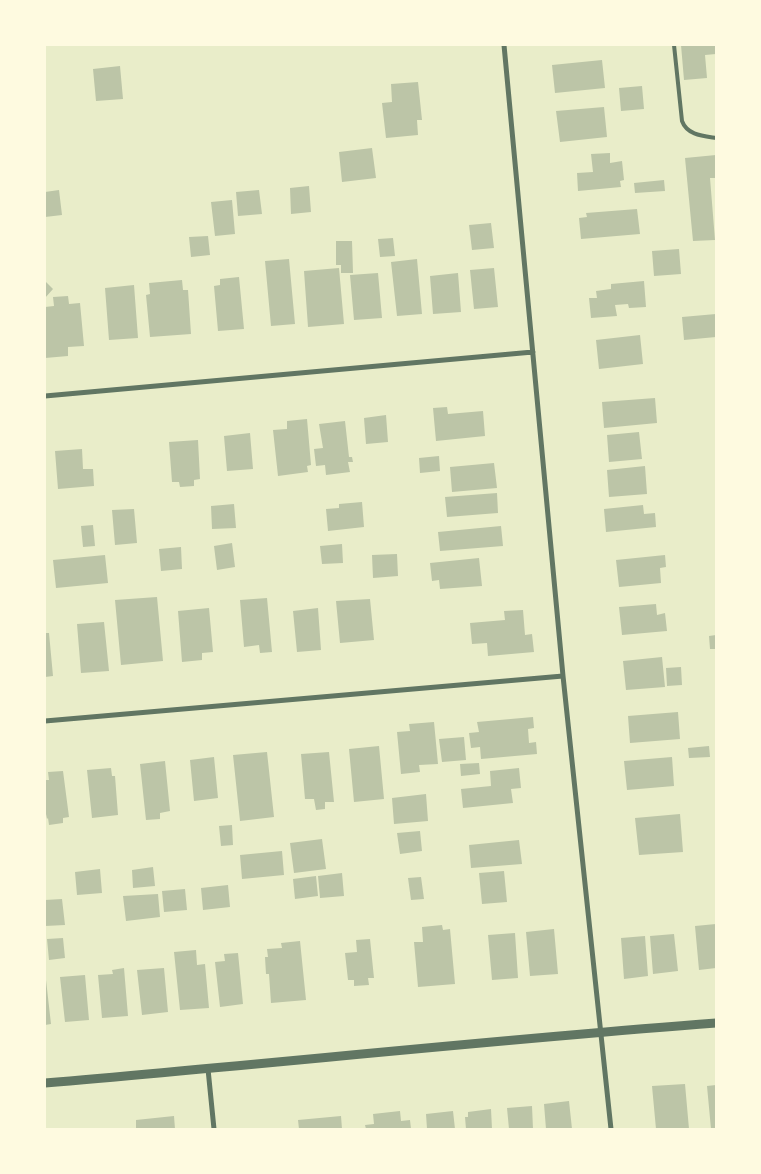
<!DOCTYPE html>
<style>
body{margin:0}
#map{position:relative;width:761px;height:1174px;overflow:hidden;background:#e9edc9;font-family:Arial,sans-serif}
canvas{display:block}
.frame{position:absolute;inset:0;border:46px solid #fefae0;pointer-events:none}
</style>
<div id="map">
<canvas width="761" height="1174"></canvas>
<div class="frame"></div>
</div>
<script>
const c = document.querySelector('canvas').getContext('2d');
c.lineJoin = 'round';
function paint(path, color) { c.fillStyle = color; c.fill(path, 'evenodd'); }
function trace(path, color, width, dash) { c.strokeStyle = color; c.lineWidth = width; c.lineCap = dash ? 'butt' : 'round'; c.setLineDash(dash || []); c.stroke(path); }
paint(new Path2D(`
 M 681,45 L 715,45 L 716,54 L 705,55 L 707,78 L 684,80 Z
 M 602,60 L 605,88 L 555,93 L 552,65 Z
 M 120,66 L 123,99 L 96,101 L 93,69 Z
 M 418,82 L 422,120 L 417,120 L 418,135 L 386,138 L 382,103 L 392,102 L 391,84 Z
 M 642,86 L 644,109 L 621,111 L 619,88 Z
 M 604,107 L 607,137 L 560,142 L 556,111 Z
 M 372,148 L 376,178 L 342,182 L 339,152 Z
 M 610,153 L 610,163 L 622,161 L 624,180 L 620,181 L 621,187 L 578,191 L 577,173 L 593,172 L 591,154 Z
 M 716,155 L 716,178 L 710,178 L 715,240 L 693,241 L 685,158 Z
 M 664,180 L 665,191 L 635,193 L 634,183 Z
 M 309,186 L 311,212 L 291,214 L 290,188 Z
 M 59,190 L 62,215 L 45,217 L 45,192 Z
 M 259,190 L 262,214 L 238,216 L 236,192 Z
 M 232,200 L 235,234 L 215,236 L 211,202 Z
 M 637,209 L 640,234 L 581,239 L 579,218 L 587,217 L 586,213 Z
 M 491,223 L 494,248 L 472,250 L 469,225 Z
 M 208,236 L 210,255 L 191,257 L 189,237 Z
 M 393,238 L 395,256 L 380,257 L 378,239 Z
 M 336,241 L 352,241 L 353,273 L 341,273 L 341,265 L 336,265 Z
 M 679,249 L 681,274 L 654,276 L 652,251 Z
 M 289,259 L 295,324 L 271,326 L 265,261 Z
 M 417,259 L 422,314 L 397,316 L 391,262 Z
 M 339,268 L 344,324 L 308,327 L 304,271 Z
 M 494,268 L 498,307 L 474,309 L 470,270 Z
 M 378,273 L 382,318 L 354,320 L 350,275 Z
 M 458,273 L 461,312 L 433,314 L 430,276 Z
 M 239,277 L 244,329 L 218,331 L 214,286 L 220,285 L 220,279 Z
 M 182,280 L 183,290 L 188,290 L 191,334 L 150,337 L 146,295 L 150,294 L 149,283 Z
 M 45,281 L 53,289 L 45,298 Z
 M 644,281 L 646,307 L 629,308 L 628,304 L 615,305 L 617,316 L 591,318 L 589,298 L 597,298 L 596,291 L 611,289 L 611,284 Z
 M 134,285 L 138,338 L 109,340 L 105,288 Z
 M 68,296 L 69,304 L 80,303 L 84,346 L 68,347 L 68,356 L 45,358 L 45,307 L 54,306 L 53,297 Z
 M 716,314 L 716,337 L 684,340 L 682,317 Z
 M 640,335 L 643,364 L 599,369 L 596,340 Z
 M 655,398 L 657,423 L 604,428 L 602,402 Z
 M 447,407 L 448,414 L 483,411 L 485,436 L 436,441 L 433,408 Z
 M 386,415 L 388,442 L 366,444 L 364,418 Z
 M 307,419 L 311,465 L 307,466 L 308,472 L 278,476 L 273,430 L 287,429 L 287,421 Z
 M 345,421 L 349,457 L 352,457 L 353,462 L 348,462 L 350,472 L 326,475 L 325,465 L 316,466 L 314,449 L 323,448 L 319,424 Z
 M 639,432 L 642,459 L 609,462 L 607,435 Z
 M 250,433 L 253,469 L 227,471 L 224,436 Z
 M 198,440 L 200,479 L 194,480 L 194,486 L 180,487 L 179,482 L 172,482 L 169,442 Z
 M 82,449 L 83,469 L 93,469 L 94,486 L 58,489 L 55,451 Z
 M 439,456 L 440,471 L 420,473 L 419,458 Z
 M 494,463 L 497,488 L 452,492 L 450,467 Z
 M 645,466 L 647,494 L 609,497 L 607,470 Z
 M 497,493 L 498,513 L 447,517 L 445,497 Z
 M 362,502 L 364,527 L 328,531 L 326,509 L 339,508 L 339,504 Z
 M 234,504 L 236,528 L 212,529 L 211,506 Z
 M 643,505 L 644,514 L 655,513 L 656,527 L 606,532 L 604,509 Z
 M 134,509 L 137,543 L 115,545 L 112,510 Z
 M 93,525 L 95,546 L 83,547 L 81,526 Z
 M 501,526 L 503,546 L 440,551 L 438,532 Z
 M 232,543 L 235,567 L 217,570 L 214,546 Z
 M 342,544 L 343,563 L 322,564 L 320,546 Z
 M 181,547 L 182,569 L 161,571 L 159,549 Z
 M 397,554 L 398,576 L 373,578 L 372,555 Z
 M 105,555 L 108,583 L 56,588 L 53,560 Z
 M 665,555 L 666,567 L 660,568 L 661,583 L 619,587 L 616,560 Z
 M 479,558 L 482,586 L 440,589 L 439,580 L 432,581 L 430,563 Z
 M 157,597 L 163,661 L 121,665 L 115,600 Z
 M 267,598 L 272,652 L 260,653 L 259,645 L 244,647 L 240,600 Z
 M 370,599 L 374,640 L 340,643 L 336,601 Z
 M 656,604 L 657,615 L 665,613 L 667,631 L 622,635 L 619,607 Z
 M 209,608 L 213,652 L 202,653 L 202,660 L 182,662 L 178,611 Z
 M 318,608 L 321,650 L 297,652 L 293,611 Z
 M 523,610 L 525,635 L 532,634 L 534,652 L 488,656 L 487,643 L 472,644 L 470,623 L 505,620 L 504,611 Z
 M 104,622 L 109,671 L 81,673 L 77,624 Z
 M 45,633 L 49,633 L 53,676 L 45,677 Z
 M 716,635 L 716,649 L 710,649 L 709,636 Z
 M 662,657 L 665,687 L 626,690 L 623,661 Z
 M 681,667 L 682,685 L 667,686 L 666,668 Z
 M 678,712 L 680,739 L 630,743 L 628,716 Z
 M 533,717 L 534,728 L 528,729 L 529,743 L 536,742 L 537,754 L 481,759 L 480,747 L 471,748 L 469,733 L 479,732 L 477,722 Z
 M 434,722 L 438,764 L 419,765 L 420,772 L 401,774 L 397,732 L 410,731 L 409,724 Z
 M 464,737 L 466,760 L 442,762 L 439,739 Z
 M 379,746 L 384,799 L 354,802 L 349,749 Z
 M 709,746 L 710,757 L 689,758 L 688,748 Z
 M 267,752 L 274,817 L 240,821 L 233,755 Z
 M 329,752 L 334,802 L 325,802 L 325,809 L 316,810 L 314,799 L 305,799 L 301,754 Z
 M 214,757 L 218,798 L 194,801 L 190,760 Z
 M 672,757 L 674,786 L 627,790 L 624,761 Z
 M 165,761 L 170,811 L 160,813 L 160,819 L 146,820 L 140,764 Z
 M 479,763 L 480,774 L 461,776 L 460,764 Z
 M 111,768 L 112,776 L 115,776 L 118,815 L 92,818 L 87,770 Z
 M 519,768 L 521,788 L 511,789 L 513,803 L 463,808 L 461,789 L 491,786 L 490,771 Z
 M 63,771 L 69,817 L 63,818 L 63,823 L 49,825 L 48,818 L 47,819 L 46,814 L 45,814 L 45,780 L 49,780 L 48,772 Z
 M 426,794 L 428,821 L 394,824 L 392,798 Z
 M 680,814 L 683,852 L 639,855 L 635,818 Z
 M 232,825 L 233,845 L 221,846 L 219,826 Z
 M 420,831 L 422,851 L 400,854 L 397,833 Z
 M 322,839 L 326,869 L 294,873 L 290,843 Z
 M 519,840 L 522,864 L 471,868 L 469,845 Z
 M 282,851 L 284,875 L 242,879 L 240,855 Z
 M 153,867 L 155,886 L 133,888 L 132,870 Z
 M 100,869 L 102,893 L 77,895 L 75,872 Z
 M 504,871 L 507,902 L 482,904 L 479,873 Z
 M 342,873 L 344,896 L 320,898 L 318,876 Z
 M 316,876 L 318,896 L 295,899 L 293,879 Z
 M 421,877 L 424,899 L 411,900 L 408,878 Z
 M 228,885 L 230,907 L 203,910 L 201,888 Z
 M 185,889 L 187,910 L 164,912 L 162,891 Z
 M 158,894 L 160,917 L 126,921 L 123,896 Z
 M 62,899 L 65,925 L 45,926 L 45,900 Z
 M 716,924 L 716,968 L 699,970 L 695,926 Z
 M 442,925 L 443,930 L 450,929 L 455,984 L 418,987 L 414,942 L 423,942 L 422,927 Z
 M 554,929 L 558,974 L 530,976 L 526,932 Z
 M 515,933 L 518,978 L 492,980 L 488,935 Z
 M 674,934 L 678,971 L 653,974 L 650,936 Z
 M 645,936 L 648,976 L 624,979 L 621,938 Z
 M 63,938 L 65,958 L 49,960 L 47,939 Z
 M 370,939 L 374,978 L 368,978 L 369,985 L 354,986 L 354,980 L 348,980 L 345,953 L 357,952 L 356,940 Z
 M 300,941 L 306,1000 L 271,1003 L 269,974 L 266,974 L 265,957 L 268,957 L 267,949 L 282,948 L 281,943 Z
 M 196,950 L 197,965 L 205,964 L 209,1008 L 180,1010 L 174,952 Z
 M 238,953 L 243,1004 L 220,1007 L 215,962 L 225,961 L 224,954 Z
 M 124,968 L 128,1016 L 102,1018 L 98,975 L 113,974 L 112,970 Z
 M 164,968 L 168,1012 L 142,1015 L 137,970 Z
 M 85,975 L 89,1020 L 65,1022 L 60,977 Z
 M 45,980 L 46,980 L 51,1024 L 45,1025 Z
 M 685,1084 L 689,1129 L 656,1129 L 652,1086 Z
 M 716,1085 L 716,1129 L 711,1129 L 707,1086 Z
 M 569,1101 L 572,1129 L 546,1129 L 544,1104 Z
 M 532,1106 L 533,1129 L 509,1129 L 507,1108 Z
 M 491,1109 L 492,1129 L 466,1129 L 465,1117 L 468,1117 L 468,1112 Z
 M 400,1111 L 401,1121 L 410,1120 L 411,1129 L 366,1129 L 365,1125 L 374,1124 L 373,1114 Z
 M 453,1111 L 455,1129 L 427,1129 L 426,1114 Z
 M 174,1116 L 175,1129 L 136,1129 L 136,1120 Z
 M 341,1116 L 342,1129 L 299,1129 L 298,1120 Z`), '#bcc5a7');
trace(new Path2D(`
 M 674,45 L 682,121 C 687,135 703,136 716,138`), '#617663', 4);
trace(new Path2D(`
 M 504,45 L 563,676 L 611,1129
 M 45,396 L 533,352
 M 45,721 L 563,676
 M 208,1069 L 214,1129`), '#617663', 5);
trace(new Path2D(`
 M 45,1083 C 269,1064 492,1040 716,1023`), '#617663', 9);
</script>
